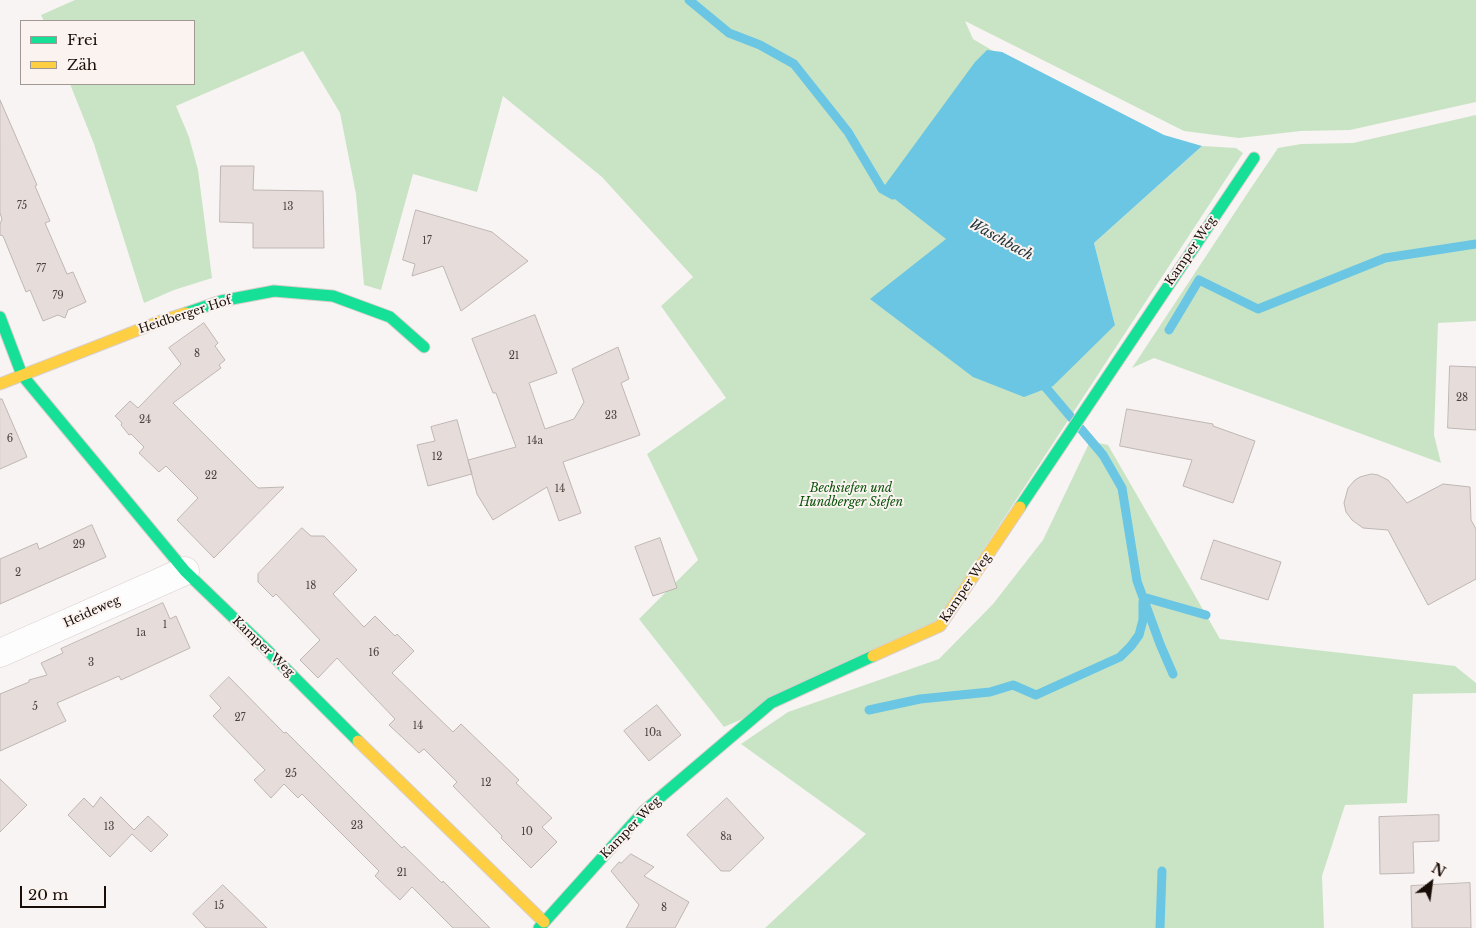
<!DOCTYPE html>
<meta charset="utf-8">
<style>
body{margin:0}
#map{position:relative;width:1476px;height:928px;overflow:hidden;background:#f8f4f3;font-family:"Libre Baskerville",serif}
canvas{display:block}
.legend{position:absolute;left:20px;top:20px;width:175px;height:65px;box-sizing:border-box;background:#fbf3f0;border:1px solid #a19793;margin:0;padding:6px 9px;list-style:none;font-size:15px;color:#190d07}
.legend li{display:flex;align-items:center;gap:10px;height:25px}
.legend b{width:25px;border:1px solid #a19793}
.north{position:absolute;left:1406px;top:858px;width:50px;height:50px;-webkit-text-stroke:4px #fbf3f0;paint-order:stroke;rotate:30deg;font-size:14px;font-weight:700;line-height:20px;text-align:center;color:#190d07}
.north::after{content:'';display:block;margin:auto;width:18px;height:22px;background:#190d07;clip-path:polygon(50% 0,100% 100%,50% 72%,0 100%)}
.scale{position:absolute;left:20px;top:886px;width:86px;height:22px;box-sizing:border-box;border:2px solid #190d07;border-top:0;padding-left:6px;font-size:15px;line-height:18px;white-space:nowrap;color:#190d07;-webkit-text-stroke:4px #fbf3f0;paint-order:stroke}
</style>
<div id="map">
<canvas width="1476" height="928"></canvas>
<ul class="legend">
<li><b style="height:6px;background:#16e098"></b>Frei</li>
<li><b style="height:6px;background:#ffcf43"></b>Zäh</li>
</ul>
<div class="north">N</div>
<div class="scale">20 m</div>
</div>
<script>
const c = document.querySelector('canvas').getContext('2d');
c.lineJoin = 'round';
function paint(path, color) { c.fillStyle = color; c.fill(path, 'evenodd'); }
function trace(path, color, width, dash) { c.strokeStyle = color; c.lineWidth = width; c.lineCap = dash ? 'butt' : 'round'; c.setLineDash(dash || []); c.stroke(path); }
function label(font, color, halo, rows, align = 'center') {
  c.font = font + ' "Libre Baskerville",serif'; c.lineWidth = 4; c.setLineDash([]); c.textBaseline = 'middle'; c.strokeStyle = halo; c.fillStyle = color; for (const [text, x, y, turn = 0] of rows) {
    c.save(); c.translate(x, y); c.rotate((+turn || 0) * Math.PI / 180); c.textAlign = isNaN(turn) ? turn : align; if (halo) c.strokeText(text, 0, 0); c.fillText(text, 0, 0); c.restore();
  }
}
paint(new Path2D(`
 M 75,0 L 1476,0 L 1476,102 L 1350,130 L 1301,131 L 1239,138 L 1184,131 L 965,21 L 973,39 L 995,52 L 1115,325 L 1094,243 L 1202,146 L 1236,148 L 1243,153 L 925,639 L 724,727 L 639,619 L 698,560 L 647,454 L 726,398 L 661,306 L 693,277 L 602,177 L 503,96 L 477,192 L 413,174 L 381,290 L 364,285 L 356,194 L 340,113 L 303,51 L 176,106 L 189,137 L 198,170 L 212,278 L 174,290 L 144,303 L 94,144 L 70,84 L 194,84 L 194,21 L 44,21 L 41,15 Z
 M 1476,115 L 1476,321 L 1438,323 L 1434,435 L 1441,463 L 1154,358 L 1132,368 L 1251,188 L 1278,148 L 1301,144 L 1353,143 Z
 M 1093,435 L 1094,442 L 1108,445 L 1220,639 L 1455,666 L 1476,683 L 1476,693 L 1413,694 L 1407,803 L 1345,805 L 1322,876 L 1324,928 L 765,928 L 866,834 L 741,744 L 788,712 L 939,659 L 993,604 L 1043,540 Z`), '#c9e4c5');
paint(new Path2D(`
 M 987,50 L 1002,52 L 1164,135 L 1202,146 L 1094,243 L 1115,325 L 1053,386 L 1024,397 L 973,377 L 870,299 L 946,239 L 882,189 L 975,62 Z`), '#6bc6e3');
trace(new Path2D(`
 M 689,0 L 729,33 L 760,45 L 794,64 L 848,132 L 882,189 L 893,195
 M 1169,330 L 1199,280 L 1258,309 L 1385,258 L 1476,244
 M 1042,380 L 1042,383 L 1103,455 L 1122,488 L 1137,581 L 1160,644 L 1173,674
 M 1143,597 L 1206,615
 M 869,710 L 920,699 L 990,692 L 1013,685 L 1036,695 L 1120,657 L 1131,646 L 1139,635 L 1143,620 L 1143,602
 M 1160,928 L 1162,871`), '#6bc6e3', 9);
const building = new Path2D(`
 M 0,100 L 37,185 L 35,186 L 50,221 L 45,223 L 67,274 L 73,272 L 86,302 L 68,310 L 65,318 L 58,315 L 43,321 L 30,290 L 26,292 L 3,236 L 0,235 L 0,224 L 2,219 L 0,213 Z
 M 221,166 L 254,166 L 253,190 L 323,191 L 324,248 L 253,248 L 253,223 L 220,222 Z
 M 416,210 L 492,232 L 528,261 L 461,311 L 443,266 L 412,276 L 415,264 L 403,260 Z
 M 535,315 L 557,373 L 529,383 L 545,429 L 574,419 L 584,402 L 572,369 L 618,347 L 629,379 L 621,383 L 640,435 L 563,462 L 581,513 L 559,521 L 547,487 L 493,520 L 477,494 L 468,460 L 516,447 L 496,393 L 493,393 L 472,339 Z
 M 204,323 L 218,343 L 215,346 L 225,360 L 219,365 L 221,368 L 173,403 L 258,488 L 284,487 L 214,558 L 177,520 L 198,498 L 166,466 L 159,472 L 139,453 L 144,447 L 131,434 L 129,435 L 121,425 L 122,423 L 115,416 L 130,401 L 138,408 L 181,364 L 169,348 Z
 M 1450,366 L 1476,367 L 1476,430 L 1448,428 Z
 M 0,399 L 2,399 L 27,457 L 0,469 Z
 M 1127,409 L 1213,424 L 1213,426 L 1255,441 L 1233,503 L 1183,486 L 1192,460 L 1120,446 Z
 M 457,420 L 472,474 L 428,486 L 417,445 L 435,441 L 431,427 Z
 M 1372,474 L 1378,475 L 1388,480 L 1407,503 L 1443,484 L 1470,487 L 1471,520 L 1476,529 L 1476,579 L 1428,605 L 1388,530 L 1363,528 L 1352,520 L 1346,512 L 1344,503 L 1348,488 L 1355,480 L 1360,477 Z
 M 92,525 L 106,557 L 0,604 L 0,559 L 37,543 L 39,549 Z
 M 302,528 L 311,536 L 324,536 L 357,570 L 333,594 L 364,627 L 375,616 L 395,636 L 397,634 L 414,651 L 392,673 L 453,732 L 461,724 L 519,780 L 516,783 L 552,818 L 542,827 L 557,842 L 531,868 L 501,838 L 502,836 L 453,786 L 457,782 L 424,749 L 419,753 L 389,725 L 395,719 L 337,658 L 318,678 L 300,660 L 320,640 L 276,594 L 273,597 L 258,582 L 258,574 Z
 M 660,538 L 677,588 L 653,596 L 635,547 Z
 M 1214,540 L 1281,562 L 1268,600 L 1201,579 Z
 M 163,603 L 170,619 L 176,616 L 190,648 L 121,680 L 119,676 L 57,703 L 66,721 L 0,751 L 0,694 L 29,682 L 29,680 L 47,675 L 41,663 L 63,653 L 61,649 Z
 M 229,677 L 284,733 L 286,732 L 402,848 L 404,846 L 442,883 L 443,881 L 490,928 L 453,928 L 412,887 L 400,900 L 375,876 L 379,871 L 302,794 L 298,798 L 284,784 L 271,798 L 254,780 L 265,770 L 213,716 L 221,708 L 210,696 Z
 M 657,705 L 681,735 L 649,761 L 624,731 Z
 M 0,779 L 27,805 L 0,832 Z
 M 101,797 L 134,830 L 148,816 L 168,835 L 151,852 L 132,834 L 110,857 L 68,815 L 84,798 L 93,807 Z
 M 727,798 L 764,838 L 730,871 L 721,871 L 687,835 Z
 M 1439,815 L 1439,841 L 1413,842 L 1414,873 L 1380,874 L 1379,817 Z
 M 631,854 L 654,867 L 644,876 L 689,902 L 675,928 L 626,928 L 639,905 L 611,871 L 619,862 L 621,863 Z
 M 1470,883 L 1471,928 L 1412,928 L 1411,886 Z
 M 223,885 L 267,928 L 206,928 L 193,914 Z`);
paint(building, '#e6ddda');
trace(building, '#beb6b3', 1);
const street = new Path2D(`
 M 0,653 L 185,571`);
const fast = new Path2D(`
 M 186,313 L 221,301 L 274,291 L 333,296 L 390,317 L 424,347
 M 0,317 L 22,375 L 185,571 L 267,650 L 358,741
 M 1020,507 L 1254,158
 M 539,928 L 644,811 L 771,703 L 873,656`);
const slow = new Path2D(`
 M 0,384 L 161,321 L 186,313
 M 873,656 L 940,626 L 1020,507
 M 358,741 L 544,922`);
trace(street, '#d8cfcc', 29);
trace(fast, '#d8cfcc', 13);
trace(slow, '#d8cfcc', 13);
trace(street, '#fefdfd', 28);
trace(fast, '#16e098', 11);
trace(slow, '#ffcf43', 11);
label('10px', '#4c413c', null, [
 ["75",22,206],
 ["13",288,207],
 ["17",427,241],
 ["77",41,269],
 ["79",58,296],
 ["8",197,354],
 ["21",514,356],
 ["28",1462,398],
 ["23",611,416],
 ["24",145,420],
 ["6",10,439],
 ["14a",535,441],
 ["12",437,457],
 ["22",211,476],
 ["14",560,489],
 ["29",79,545],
 ["2",18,573],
 ["18",311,586],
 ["1",165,625],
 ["1a",141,633],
 ["16",374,653],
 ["3",91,663],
 ["5",35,707],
 ["27",240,718],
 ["14",418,726],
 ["10a",653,733],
 ["25",291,774],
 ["12",486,783],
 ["23",357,826],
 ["13",109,827],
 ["10",527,832],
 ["8a",726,837],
 ["21",402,873],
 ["15",219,906],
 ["8",664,908]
]);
label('12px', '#190d07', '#fbf3f0', [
 ["Kamper Weg",1191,251,-56],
 ["Heidberger Hof",185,315,-18],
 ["Kamper Weg",966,588,-56],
 ["Heideweg",92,612,-24],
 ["Kamper Weg",263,647,44],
 ["Kamper Weg",631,828,-46]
]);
label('italic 12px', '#09530a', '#fbf3f0', [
 ["Bechsiefen und",851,489],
 ["Hundberger Siefen",851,503]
]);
label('italic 14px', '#1a2f37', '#fbf3f0', [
 ["Waschbach",1001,240,29]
]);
</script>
